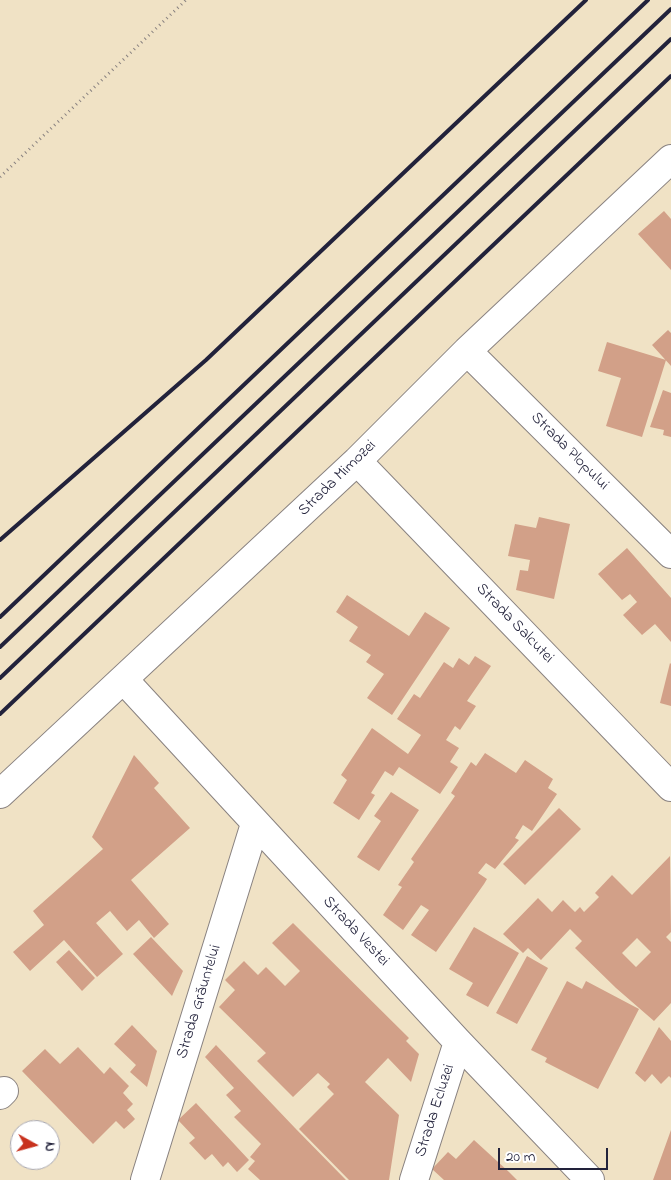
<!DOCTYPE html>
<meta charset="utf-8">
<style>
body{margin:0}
#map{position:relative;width:671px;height:1180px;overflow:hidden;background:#f0e2c5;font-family:"Indie Flower",sans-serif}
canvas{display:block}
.north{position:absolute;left:10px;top:1120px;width:50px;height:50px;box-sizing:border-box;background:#fff;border:1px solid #a7a7b1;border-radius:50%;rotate:97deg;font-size:14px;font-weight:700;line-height:20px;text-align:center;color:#22223b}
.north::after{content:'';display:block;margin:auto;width:18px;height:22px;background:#c8321e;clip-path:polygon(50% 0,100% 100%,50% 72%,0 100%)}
.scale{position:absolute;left:498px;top:1148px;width:110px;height:22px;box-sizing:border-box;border:2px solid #22223b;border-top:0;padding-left:6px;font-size:15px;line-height:18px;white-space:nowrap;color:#22223b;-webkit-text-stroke:4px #fff;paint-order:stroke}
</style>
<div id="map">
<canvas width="671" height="1180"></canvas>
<div class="north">N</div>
<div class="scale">20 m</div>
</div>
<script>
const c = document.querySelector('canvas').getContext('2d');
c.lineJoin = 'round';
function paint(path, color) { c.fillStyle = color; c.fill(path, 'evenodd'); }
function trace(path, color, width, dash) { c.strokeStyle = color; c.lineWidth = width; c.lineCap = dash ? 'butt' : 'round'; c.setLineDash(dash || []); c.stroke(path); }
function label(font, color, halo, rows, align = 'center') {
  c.font = font + ' "Indie Flower",sans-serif'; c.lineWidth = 4.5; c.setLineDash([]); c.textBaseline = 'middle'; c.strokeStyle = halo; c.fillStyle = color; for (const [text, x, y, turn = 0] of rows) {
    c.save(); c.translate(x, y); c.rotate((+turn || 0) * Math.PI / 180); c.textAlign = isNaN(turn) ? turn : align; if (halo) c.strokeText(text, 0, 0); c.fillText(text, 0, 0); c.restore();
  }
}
paint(new Path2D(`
 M 664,211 L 671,219 L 671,270 L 638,234 Z
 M 668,330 L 671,333 L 671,366 L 652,345 Z
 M 607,342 L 666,360 L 642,437 L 606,426 L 621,378 L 598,371 Z
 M 663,390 L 671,393 L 671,437 L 663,435 L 664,430 L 650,427 Z
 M 539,517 L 570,524 L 554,599 L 516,590 L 520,570 L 528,571 L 530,560 L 508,556 L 515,524 L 536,528 Z
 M 627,548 L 671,598 L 671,642 L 655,624 L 642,635 L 623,615 L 637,602 L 630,594 L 622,600 L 598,574 Z
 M 347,595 L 409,636 L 425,612 L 450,628 L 392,715 L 367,698 L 384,674 L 366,662 L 371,655 L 349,641 L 358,627 L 336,612 Z
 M 475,656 L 491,666 L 467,701 L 476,706 L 460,730 L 455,726 L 446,740 L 459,748 L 450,762 L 458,767 L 440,794 L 399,767 L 393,776 L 385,771 L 371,793 L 375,795 L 359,820 L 333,803 L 347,780 L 341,775 L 372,728 L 408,754 L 421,735 L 397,719 L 414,694 L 420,698 L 444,662 L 453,668 L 459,658 L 469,665 Z
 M 670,663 L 671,664 L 671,706 L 660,703 Z
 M 485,753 L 516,773 L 525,760 L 553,779 L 548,788 L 557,794 L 532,831 L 523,825 L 515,838 L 519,840 L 495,869 L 486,863 L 478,873 L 487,879 L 484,884 L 436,952 L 411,935 L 429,910 L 421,905 L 403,930 L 383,915 L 402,887 L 398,885 L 414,862 L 411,859 L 455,796 L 451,793 L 471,762 L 476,766 Z
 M 134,755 L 159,783 L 154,788 L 190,828 L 131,880 L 169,924 L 154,938 L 139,920 L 127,931 L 110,911 L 96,923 L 123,954 L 97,977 L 64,940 L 30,971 L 13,952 L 44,925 L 33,911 L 103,849 L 92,837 Z
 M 391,792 L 419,810 L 379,871 L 357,857 L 381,821 L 374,816 Z
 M 559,808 L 581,829 L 525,885 L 503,864 Z
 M 670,856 L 671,932 L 666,937 L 671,942 L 671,1003 L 654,1021 L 616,988 L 575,948 L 582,941 L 570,929 L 541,960 L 528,948 L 523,953 L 503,934 L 538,898 L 552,912 L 563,900 L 575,912 L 580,907 L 584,912 L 599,897 L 595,893 L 612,875 L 632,895 ZM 637,938 L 651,952 L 636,967 L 622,953 Z
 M 293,923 L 409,1038 L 406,1041 L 419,1054 L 411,1082 L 388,1058 L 365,1082 L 399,1115 L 389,1180 L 349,1180 L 299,1129 L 334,1094 L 327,1087 L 330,1084 L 318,1073 L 293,1097 L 257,1061 L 266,1053 L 219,1007 L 235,990 L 225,980 L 244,961 L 258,975 L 266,967 L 285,986 L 300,971 L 272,943 Z
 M 474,927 L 519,953 L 488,1007 L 466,995 L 473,983 L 449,969 Z
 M 151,937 L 183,971 L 172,996 L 133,954 Z
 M 69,950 L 95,978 L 82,991 L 56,962 Z
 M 527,956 L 548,968 L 517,1024 L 496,1013 Z
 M 567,981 L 582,989 L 586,981 L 639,1009 L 598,1089 L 545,1062 L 547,1058 L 531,1050 Z
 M 132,1025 L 157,1051 L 147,1087 L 130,1072 L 136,1065 L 114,1044 Z
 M 659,1027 L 671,1041 L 671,1078 L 669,1076 L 661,1084 L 652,1074 L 645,1082 L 635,1073 Z
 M 216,1045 L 295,1128 L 346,1180 L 260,1180 L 248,1169 L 255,1161 L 250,1157 L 261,1144 L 234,1117 L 241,1111 L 226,1095 L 234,1088 L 205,1057 Z
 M 78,1047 L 104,1074 L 110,1067 L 129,1086 L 123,1093 L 133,1104 L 127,1110 L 135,1119 L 132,1122 L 124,1129 L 116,1121 L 93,1144 L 22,1071 L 45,1049 L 60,1064 Z
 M 196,1103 L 249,1160 L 237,1172 L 228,1162 L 223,1167 L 212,1154 L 205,1160 L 189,1143 L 195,1138 L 178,1120 Z
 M 671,1130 L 671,1180 L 653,1180 Z
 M 474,1140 L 509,1172 L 517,1180 L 444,1180 L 432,1169 L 448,1152 L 456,1159 Z`), '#d2a088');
const minor = new Path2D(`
 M 467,351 L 671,554
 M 357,461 L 671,787
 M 124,680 L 458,1042 L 590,1180
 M 0,794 L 357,461 L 467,351 L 671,159
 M 0,1095 L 4,1091
 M 145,1180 L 255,824
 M 414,1180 L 458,1042`);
trace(minor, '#898280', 30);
trace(new Path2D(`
 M 0,177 L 186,0`), '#898280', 3, [1, 4]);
trace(minor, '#fff', 28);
trace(new Path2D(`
 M 0,540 L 206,360 L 586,0
 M 0,617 L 648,0
 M 0,647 L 671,9
 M 0,678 L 671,39
 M 0,714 L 671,76`), '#22223b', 4);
label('16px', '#22223b', '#fff', [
 ["Strada Plopului",569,452,45],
 ["Strada Mimozei",338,479,-44],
 ["Strada Salcutei",514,624,46],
 ["Strada Vestei",355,932,47],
 ["Strada Grăuntelui",200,1002,-73],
 ["Strada Ecluzei",436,1111,-72]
]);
</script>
